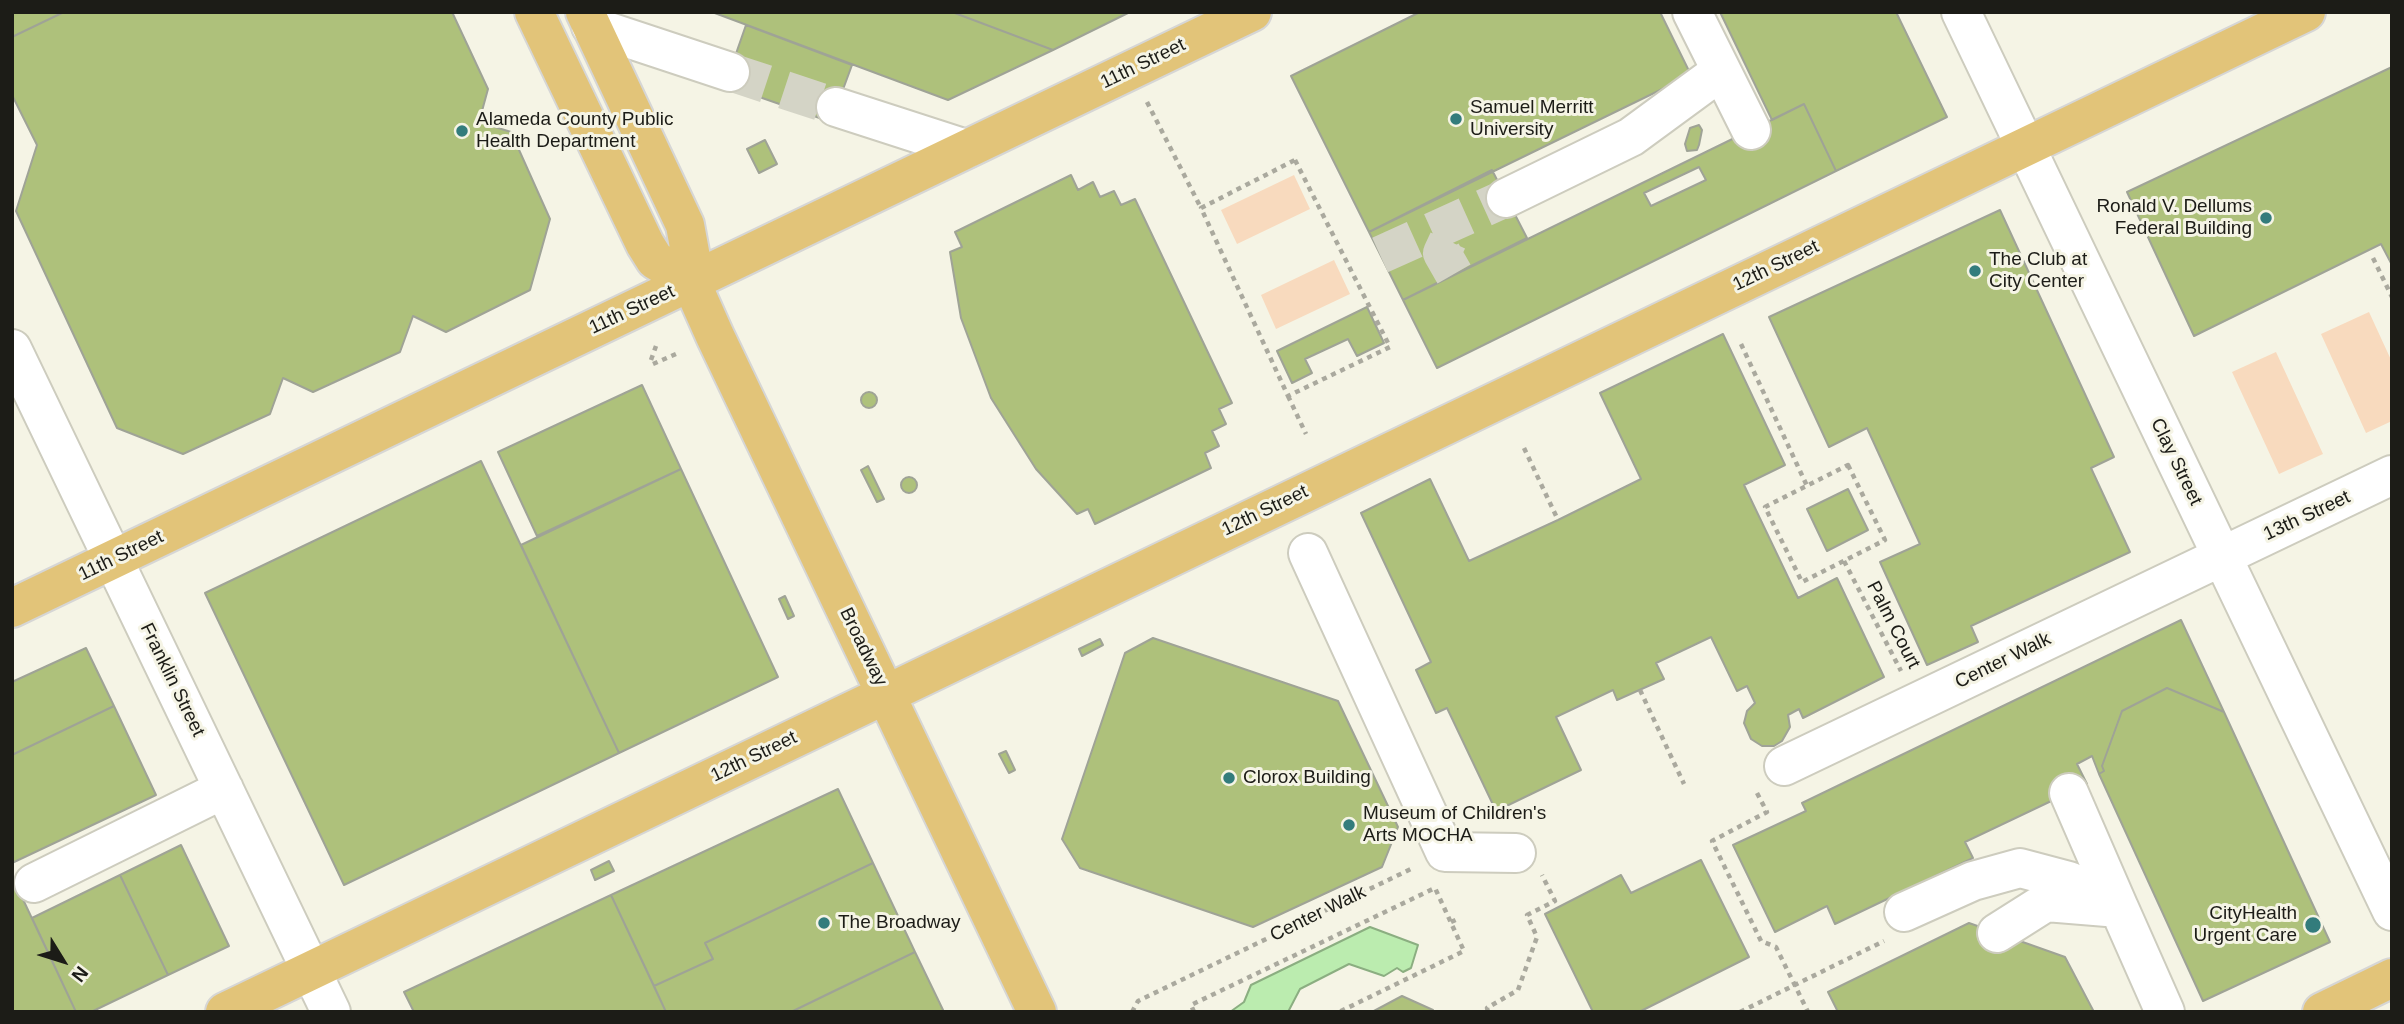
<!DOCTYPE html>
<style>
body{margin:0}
#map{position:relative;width:2404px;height:1024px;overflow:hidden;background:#f5f4e5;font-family:Helvetica,sans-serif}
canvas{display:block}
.frame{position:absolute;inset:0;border:14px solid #1c1c17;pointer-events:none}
.north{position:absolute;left:28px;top:926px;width:70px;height:70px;-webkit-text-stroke:5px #f5f4e5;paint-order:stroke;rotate:128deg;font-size:19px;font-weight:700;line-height:28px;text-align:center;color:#1c1c17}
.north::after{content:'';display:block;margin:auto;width:24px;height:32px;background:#1c1c17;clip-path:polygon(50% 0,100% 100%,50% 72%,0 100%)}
</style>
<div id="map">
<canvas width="2404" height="1024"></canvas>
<div class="frame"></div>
<div class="north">N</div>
</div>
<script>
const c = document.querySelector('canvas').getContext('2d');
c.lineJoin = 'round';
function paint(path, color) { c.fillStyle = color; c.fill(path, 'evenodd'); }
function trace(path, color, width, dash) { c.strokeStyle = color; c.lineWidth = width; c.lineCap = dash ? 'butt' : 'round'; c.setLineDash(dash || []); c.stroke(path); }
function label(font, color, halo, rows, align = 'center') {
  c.font = font + ' Helvetica,sans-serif'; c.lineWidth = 6; c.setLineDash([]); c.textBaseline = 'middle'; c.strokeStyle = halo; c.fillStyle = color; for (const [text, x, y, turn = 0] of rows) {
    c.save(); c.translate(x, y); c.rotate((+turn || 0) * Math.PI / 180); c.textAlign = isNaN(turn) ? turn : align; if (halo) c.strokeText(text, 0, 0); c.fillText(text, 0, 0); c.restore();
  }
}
paint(new Path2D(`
 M 1294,175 L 1310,209 L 1237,244 L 1221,210 Z
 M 1334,260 L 1350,294 L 1276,329 L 1261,295 Z
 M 2369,312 L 2392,362 L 2392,421 L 2366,433 L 2321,334 Z
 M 2276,352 L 2323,454 L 2279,474 L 2232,372 Z`), '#f8dabe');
const water = new Path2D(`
 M 1370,927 L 1418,945 L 1411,968 L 1403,972 L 1397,968 L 1384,976 L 1349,964 L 1300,989 L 1288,1012 L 1230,1012 L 1244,1002 L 1251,985 Z`);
paint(water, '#bbecaf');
trace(water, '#8bae81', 2);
const building = new Path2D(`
 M 12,12 L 64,12 L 12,37 Z
 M 64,12 L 452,12 L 488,89 L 479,122 L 511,132 L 550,219 L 530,290 L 446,332 L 413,316 L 400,352 L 313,392 L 283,378 L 270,414 L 183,454 L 117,428 L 16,211 L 37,145 L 12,95 L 12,37 Z
 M 712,12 L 952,12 L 1053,50 L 948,100 Z
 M 952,12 L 1130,12 L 1053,50 Z
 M 1420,12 L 1660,12 L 1691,75 L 1369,232 L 1291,76 Z
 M 1720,12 L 1896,12 L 1947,117 L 1836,171 L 1804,104 L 1772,120 Z
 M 746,25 L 852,65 L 831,122 L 725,85 Z
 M 2392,67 L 2392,265 L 2381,244 L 2194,336 L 2127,192 Z
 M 1804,104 L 1836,171 L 1437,368 L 1403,300 Z
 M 1699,125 L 1702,130 L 1699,145 L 1697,150 L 1687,151 L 1685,144 L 1690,128 Z
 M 765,140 L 777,164 L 759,173 L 747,149 Z
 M 1699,167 L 1706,180 L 1651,206 L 1644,193 Z
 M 1492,170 L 1527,238 L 1403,300 L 1369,232 Z
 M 1071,175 L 1078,190 L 1093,182 L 1100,197 L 1114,191 L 1121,205 L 1135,199 L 1232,403 L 1219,409 L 1226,424 L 1212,431 L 1219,446 L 1205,453 L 1211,468 L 1095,524 L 1088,509 L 1077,514 L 1036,469 L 991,398 L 961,318 L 950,252 L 962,247 L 955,232 Z
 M 2000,210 L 2114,457 L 2091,468 L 2130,552 L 1971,626 L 1978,642 L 1927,665 L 1880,562 L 1920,544 L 1867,428 L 1829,447 L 1769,317 Z
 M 1367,307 L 1384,343 L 1357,356 L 1348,339 L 1305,359 L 1312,373 L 1292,383 L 1277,351 Z
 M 1723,334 L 1785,465 L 1744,485 L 1798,598 L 1837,578 L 1884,677 L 1803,718 L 1799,709 L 1788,715 L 1790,727 L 1782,741 L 1774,746 L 1762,746 L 1751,739 L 1744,723 L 1747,711 L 1755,703 L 1747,686 L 1737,691 L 1711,637 L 1656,663 L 1664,679 L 1617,700 L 1613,690 L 1556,717 L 1581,770 L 1496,811 L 1447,708 L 1436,713 L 1416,670 L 1431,662 L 1361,513 L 1430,479 L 1469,561 L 1558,520 L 1641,479 L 1600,393 Z
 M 642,385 L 681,469 L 537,536 L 498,452 Z
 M861 400a8 8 0 1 1 16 0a8 8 0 1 1-16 0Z
 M 481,461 L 619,753 L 344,885 L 205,593 Z
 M 868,466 L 884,499 L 877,502 L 861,470 Z
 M 681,469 L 778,677 L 619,753 L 521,545 Z
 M901 485a8 8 0 1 1 16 0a8 8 0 1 1-16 0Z
 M 1848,489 L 1868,530 L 1827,551 L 1807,509 Z
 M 785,596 L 794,616 L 788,619 L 779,599 Z
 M 2181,620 L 2224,712 L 2167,688 L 2122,711 L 2102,766 L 2104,771 L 2099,774 L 2092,756 L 2077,764 L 2087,784 L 1965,842 L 1973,858 L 1835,924 L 1827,906 L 1775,932 L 1733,845 L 1806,811 L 1802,803 Z
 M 1153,638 L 1338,701 L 1398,827 L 1382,867 L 1253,927 L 1080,868 L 1062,839 L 1125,653 Z
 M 1100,639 L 1103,645 L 1082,656 L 1079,649 Z
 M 86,648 L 114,706 L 12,755 L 12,682 Z
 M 2167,688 L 2224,712 L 2330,942 L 2203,1001 L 2099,774 L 2104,771 L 2102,766 L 2122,711 Z
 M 114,706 L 156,795 L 12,863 L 12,755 Z
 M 1006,751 L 1015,770 L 1009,773 L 999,754 Z
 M 838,789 L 873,863 L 705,943 L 713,959 L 654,986 L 611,895 Z
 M 181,845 L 229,946 L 168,975 L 120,875 Z
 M 1701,860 L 1749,957 L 1639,1012 L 1593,1012 L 1545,914 L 1621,875 L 1631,893 Z
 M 609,861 L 614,871 L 595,880 L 591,870 Z
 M 873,863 L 915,952 L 791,1012 L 666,1012 L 654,986 L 713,959 L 705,943 Z
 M 120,875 L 168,975 L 91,1012 L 76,1012 L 32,918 Z
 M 12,876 L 76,1012 L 12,1012 Z
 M 611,895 L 666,1012 L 414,1012 L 404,992 Z
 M 1969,923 L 2065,957 L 2094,1012 L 1838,1012 L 1828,992 Z
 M 915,952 L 944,1012 L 791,1012 L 830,993 Z
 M 1402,996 L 1433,1010 L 1433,1012 L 1372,1012 Z`);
paint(building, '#aec17b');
trace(building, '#9fa396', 2);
trace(new Path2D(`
 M 730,72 L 836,107
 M 1380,255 L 1506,198
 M 1454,274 L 1442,253 L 1456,223`), '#d4d4c6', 38, [38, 19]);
const minor = new Path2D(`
 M 1692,12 L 1751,130
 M 1961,12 L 2392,911
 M 591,26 L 730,72
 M 836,107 L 966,149
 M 1506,198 L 1631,137 L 1721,71
 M 12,349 L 331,1012
 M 1308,553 L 1445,852 L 1516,853
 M 1784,766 L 2392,475
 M 34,883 L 224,789
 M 1904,912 L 1973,881 L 2020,868 L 2069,881 L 2119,908 L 2165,1012
 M 1997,933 L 2046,902 L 2119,908 L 2069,793`);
const major = new Path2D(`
 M 534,12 L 645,244 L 655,260 L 691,282
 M 585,12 L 685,225 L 692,263 L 691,282 L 715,336 L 1037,1012
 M 12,608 L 1252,12
 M 225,1012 L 2306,12
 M 2322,1012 L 2392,978`);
trace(minor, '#cdccbe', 42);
trace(major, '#d6d6d5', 42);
trace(new Path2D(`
 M 1147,102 L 1201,208
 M 1295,160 L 1390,347 L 1288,396 L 1201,208 Z
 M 2373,258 L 2392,297
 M 1741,344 L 1807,486
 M 651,360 L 656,346
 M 653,364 L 676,354
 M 1288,396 L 1306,434
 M 1524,448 L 1558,520
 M 1848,465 L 1885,540 L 1802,582 L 1765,507 Z
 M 1844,561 L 1901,671
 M 1640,690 L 1684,784
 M 1757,793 L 1767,812 L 1712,841 L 1761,941 L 1776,947 L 1808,1012
 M 1451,922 L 1460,918
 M 1132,1012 L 1138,1001 L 1413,868
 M 1194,1012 L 1191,1005 L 1435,888 L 1464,951 L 1339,1012
 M 1488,1012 L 1487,1008 L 1518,990 L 1537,937 L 1527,915 L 1555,901 L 1542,875
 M 1740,1012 L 1884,941`), '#aaa99e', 4.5, [5, 5]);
trace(minor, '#fff', 38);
trace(major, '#e2c479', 38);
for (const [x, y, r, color] of [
 [1456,119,7,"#337c7c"],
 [462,131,7,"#337c7c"],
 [2266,218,7,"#337c7c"],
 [1975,271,7,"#337c7c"],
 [1229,778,7,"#337c7c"],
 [1349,825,7,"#337c7c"],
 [824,923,7,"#337c7c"],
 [2313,925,9,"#337c7c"]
]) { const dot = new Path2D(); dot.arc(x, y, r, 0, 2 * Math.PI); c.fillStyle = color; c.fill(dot); trace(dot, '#f5f4e5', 2.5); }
label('19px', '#1c1c17', '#f5f4e5', [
 ["11th Street",1143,64,-26],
 ["12th Street",1776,266,-26],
 ["11th Street",632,310,-25],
 ["Clay Street",2176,462,64],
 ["12th Street",1265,511,-26],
 ["13th Street",2307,516,-25],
 ["11th Street",121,556,-26],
 ["Palm Court",1893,625,63],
 ["Broadway",863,647,64],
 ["Center Walk",2003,661,-26],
 ["Franklin Street",172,680,64],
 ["12th Street",754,757,-26],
 ["Center Walk",1318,914,-26]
]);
label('19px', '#1c1c17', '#f5f4e5', [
 ["Samuel Merritt",1470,108],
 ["University",1470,130],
 ["Alameda County Public",476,120],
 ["Health Department",476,142],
 ["Ronald V. Dellums",2252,207,"right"],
 ["Federal Building",2252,229,"right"],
 ["The Club at",1989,260],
 ["City Center",1989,282],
 ["Clorox Building",1243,778],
 ["Museum of Children's",1363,814],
 ["Arts MOCHA",1363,836],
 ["CityHealth",2297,914,"right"],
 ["Urgent Care",2297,936,"right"],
 ["The Broadway",838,923]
], 'left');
</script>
